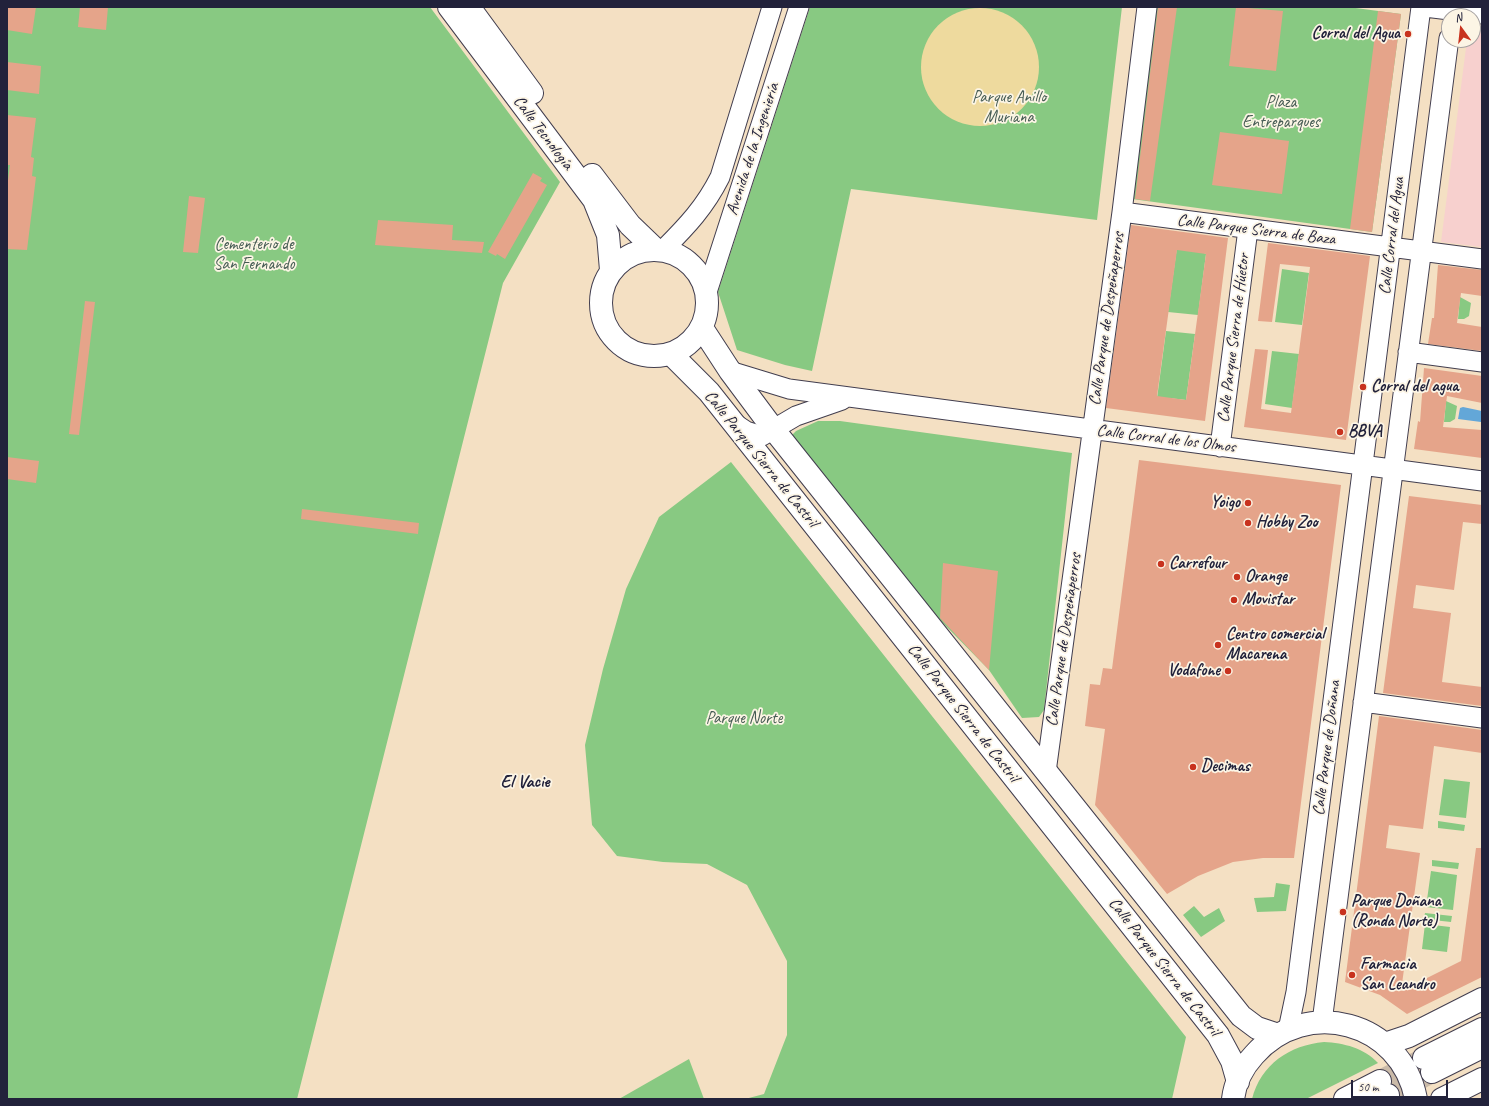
<!DOCTYPE html>
<meta charset="utf-8">
<style>
body{margin:0}
#map{position:relative;width:1489px;height:1106px;overflow:hidden;background:#f4e0c3;font-family:Caveat,sans-serif}
canvas{display:block}
.frame{position:absolute;inset:0;border:8px solid #22223b;pointer-events:none}
.north{position:absolute;left:1441px;top:8px;width:40px;height:40px;box-sizing:border-box;background:#fcf5e5;border:1px solid #a5a1a1;border-radius:50%;rotate:345deg;font-size:11px;font-weight:700;line-height:16px;text-align:center;color:#22223b}
.north::after{content:'';display:block;margin:auto;width:14px;height:18px;background:#c8321e;clip-path:polygon(50% 0,100% 100%,50% 72%,0 100%)}
.scale{position:absolute;left:1351px;top:1080px;width:97px;height:18px;box-sizing:border-box;border:2px solid #22223b;border-top:0;padding-left:5px;font-size:12px;line-height:14px;white-space:nowrap;color:#22223b;-webkit-text-stroke:3px #fcf5e5;paint-order:stroke}
</style>
<div id="map">
<canvas width="1489" height="1106"></canvas>
<div class="frame"></div>
<div class="north">N</div>
<div class="scale">50 m</div>
</div>
<script>
const c = document.querySelector('canvas').getContext('2d');
c.lineJoin = 'round';
function paint(path, color) { c.fillStyle = color; c.fill(path, 'evenodd'); }
function trace(path, color, width, dash) { c.strokeStyle = color; c.lineWidth = width; c.lineCap = dash ? 'butt' : 'round'; c.setLineDash(dash || []); c.stroke(path); }
function label(font, color, halo, rows, align = 'center') {
  c.font = font + ' Caveat,sans-serif'; c.lineWidth = 3.5; c.setLineDash([]); c.textBaseline = 'middle'; c.strokeStyle = halo; c.fillStyle = color; for (const [text, x, y, turn = 0] of rows) {
    c.save(); c.translate(x, y); c.rotate((+turn || 0) * Math.PI / 180); c.textAlign = isNaN(turn) ? turn : align; if (halo) c.strokeText(text, 0, 0); c.fillText(text, 0, 0); c.restore();
  }
}
paint(new Path2D(`
 M 1477,25 L 1482,26 L 1482,247 L 1441,242 L 1467,40 L 1473,40 L 1473,28 L 1476,28 Z`), '#f7d0ce');
paint(new Path2D(`
 M 7,7 L 430,7 L 560,182 L 503,283 L 297,1099 L 7,1099 Z
 M 810,7 L 1122,7 L 1097,220 L 851,189 L 812,371 L 785,365 L 737,350 L 718,292 Z
 M 1151,7 L 1348,7 L 1401,14 L 1372,232 L 1125,198 Z
 M 1178,240 L 1206,254 L 1198,315 L 1168,312 Z
 M 1282,269 L 1309,273 L 1302,325 L 1275,322 Z
 M 1460,297 L 1471,303 L 1469,316 L 1464,319 L 1458,319 Z
 M 1166,331 L 1195,334 L 1186,400 L 1169,398 L 1156,406 Z
 M 1272,351 L 1299,354 L 1292,408 L 1265,404 Z
 M 1446,401 L 1457,406 L 1455,419 L 1450,422 L 1444,422 Z
 M 818,421 L 840,421 L 1072,453 L 1044,710 L 1039,717 L 1022,718 L 989,670 L 940,620 L 784,443 L 796,431 Z
 M 731,462 L 1186,1037 L 1172,1099 L 745,1099 L 764,1094 L 787,1035 L 787,961 L 747,885 L 707,864 L 663,862 L 617,856 L 592,825 L 585,745 L 603,669 L 626,589 L 659,517 Z
 M 1444,779 L 1470,782 L 1466,818 L 1439,815 Z
 M 1438,821 L 1465,825 L 1464,831 L 1438,828 Z
 M 1432,860 L 1459,863 L 1458,869 L 1432,866 Z
 M 1431,871 L 1457,875 L 1453,910 L 1426,907 Z
 M 1276,883 L 1290,885 L 1286,911 L 1257,912 L 1254,898 L 1274,897 Z
 M 1194,906 L 1204,917 L 1219,908 L 1225,921 L 1201,937 L 1183,915 Z
 M 1425,913 L 1452,916 L 1451,922 L 1424,919 Z
 M 1425,924 L 1450,927 L 1447,952 L 1422,949 Z
 M 1324,1042 C 1344,1043 1364,1048 1378,1063 L 1306,1099 L 1252,1099 C 1261,1064 1290,1045 1324,1042 Z
 M 689,1059 L 704,1099 L 619,1099 Z`), '#88c982');
paint(new Path2D(`
 M921 67a59 59 0 1 1 118 0a59 59 0 1 1-118 0Z`), '#eeda9e');
paint(new Path2D(`
 M 1463,407 L 1482,411 L 1481,422 L 1458,419 L 1460,408 Z`), '#63a7d8');
paint(new Path2D(`
 M 7,7 L 36,7 L 32,34 L 7,30 Z
 M 80,7 L 108,7 L 106,30 L 78,27 Z
 M 1158,7 L 1177,7 L 1150,201 L 1135,199 Z
 M 1236,7 L 1283,11 L 1276,71 L 1229,66 Z
 M 1378,11 L 1401,14 L 1372,232 L 1350,229 Z
 M 7,62 L 41,66 L 39,94 L 7,90 Z
 M 7,115 L 36,118 L 31,157 L 34,158 L 32,176 L 36,177 L 27,250 L 7,249 L 7,188 L 10,165 L 7,165 Z
 M 1220,132 L 1289,141 L 1282,194 L 1212,185 Z
 M 533,173 L 542,178 L 540,181 L 547,185 L 505,259 L 497,254 L 496,256 L 488,252 Z
 M 189,196 L 205,198 L 198,253 L 183,252 Z
 M 378,220 L 453,225 L 452,240 L 484,242 L 482,253 L 375,245 Z
 M 1131,225 L 1228,238 L 1205,421 L 1106,408 ZM 1177,250 L 1206,254 L 1186,400 L 1157,396 Z
 M 1268,243 L 1370,256 L 1346,440 L 1244,427 L 1255,349 L 1268,350 L 1261,409 L 1291,413 L 1310,267 L 1280,264 L 1272,322 L 1258,321 Z
 M 1438,265 L 1482,270 L 1482,296 L 1461,293 L 1457,323 L 1482,327 L 1482,351 L 1428,344 L 1432,318 L 1434,318 Z
 M 85,301 L 95,302 L 79,435 L 69,434 Z
 M 1424,368 L 1482,376 L 1482,403 L 1447,396 L 1443,427 L 1482,430 L 1482,458 L 1414,449 L 1418,421 L 1420,422 Z
 M 7,457 L 39,461 L 36,483 L 7,479 Z
 M 1139,460 L 1341,485 L 1294,858 L 1263,858 L 1233,862 L 1198,876 L 1167,894 L 1095,805 L 1105,729 L 1085,726 L 1090,684 L 1100,685 L 1103,668 L 1112,669 Z
 M 1409,496 L 1482,505 L 1482,524 L 1463,522 L 1454,590 L 1416,585 L 1413,608 L 1451,613 L 1442,682 L 1482,687 L 1482,706 L 1383,693 Z
 M 302,509 L 419,523 L 418,534 L 301,519 Z
 M 943,563 L 998,571 L 989,670 L 940,618 Z
 M 1379,716 L 1482,730 L 1482,753 L 1434,746 L 1423,829 L 1389,825 L 1386,848 L 1420,853 L 1401,991 L 1461,961 L 1476,848 L 1482,848 L 1482,977 L 1407,1014 L 1380,995 L 1345,982 Z`), '#e5a48a');
trace(new Path2D(`
 M 1380,1081 L 1422,1060
 M 1388,1095 L 1432,1072`), '#cabaa8', 22, [22, 11]);
const minor = new Path2D(`
 M 1425,7 L 1482,14
 M 1122,212 L 1482,259
 M 663,250 C 687,226 705,207 720,177 L 772,7
 M 707,292 L 799,7
 M 1408,352 L 1482,362
 M 730,371 L 789,389 L 1482,481
 M 734,423 L 746,431 L 762,436 L 796,416 L 842,400
 M 1220,447 L 1248,229
 M 1363,702 L 1482,718
 M 1046,772 L 1122,212 L 1147,7
 M 1322,1022 L 1449,38
 M 1288,1030 L 1296,992 L 1421,7`);
const major = new Path2D(`
 M 449,7 L 594,200 L 608,235 L 611,270
 M 469,7 L 532,93
 M 592,175 L 630,225 L 655,249
 M601 303a53 53 0 1 1 106 0a53 53 0 1 1-106 0Z
 M 702,328 L 730,371 L 774,430 L 1241,1016 L 1257,1028 L 1278,1035
 M 671,354 L 709,392 L 1218,1035 L 1232,1061 L 1238,1082
 M 1385,1044 L 1409,1036 L 1482,999
 M 1424,1058 L 1482,1029
 M 1432,1072 L 1482,1047
 M 1233,1099 C 1235,1083 1243,1067 1254,1055 C 1306,996 1401,1021 1416,1099
 M 1345,1099 L 1380,1081
 M 1381,1099 L 1388,1095
 M 1442,1099 L 1482,1079`);
trace(minor, '#423e4f', 21);
trace(major, '#423e4f', 24);
trace(minor, '#fff', 19);
trace(major, '#fff', 22);
for (const [x, y, r, color] of [
 [1408,34,4,"#c8321e"],
 [1363,387,4,"#c8321e"],
 [1340,432,4,"#c8321e"],
 [1248,503,4,"#c8321e"],
 [1248,523,4,"#c8321e"],
 [1161,564,4,"#c8321e"],
 [1237,577,4,"#c8321e"],
 [1234,600,4,"#c8321e"],
 [1218,645,4,"#c8321e"],
 [1228,671,4,"#c8321e"],
 [1193,767,4,"#c8321e"],
 [1343,912,4,"#c8321e"],
 [1352,975,4,"#c8321e"]
]) { const dot = new Path2D(); dot.arc(x, y, r, 0, 2 * Math.PI); c.fillStyle = color; c.fill(dot); trace(dot, '#fcf5e5', 1.5); }
label('bold 17px', '#22223b', '#fcf5e5', [
 ["Corral del Agua",1400,34,"right"],
 ["Corral del agua",1371,387],
 ["BBVA",1348,432],
 ["Yoigo",1240,503,"right"],
 ["Hobby Zoo",1256,523],
 ["Carrefour",1169,564],
 ["Orange",1245,577],
 ["Movistar",1242,600],
 ["Centro comercial",1226,635],
 ["Macarena",1226,655],
 ["Vodafone",1220,671,"right"],
 ["Decimas",1201,767],
 ["Parque Doñana",1351,902],
 ["(Ronda Norte)",1351,922],
 ["Farmacia",1360,965],
 ["San Leandro",1360,985]
], 'left');
label('17px', '#465c54', '#fcf5e5', [
 ["Parque Anillo",1009,98],
 ["Muriana",1009,118],
 ["Plaza",1281,103],
 ["Entreparques",1281,123],
 ["Cementerio de",254,245],
 ["San Fernando",254,265],
 ["Parque Norte",744,719]
]);
label('17px', '#22223b', '#fcf5e5', [
 ["Calle Tecnología",543,133,53],
 ["Avenida de la Ingeniería",753,149,-72],
 ["Calle Parque Sierra de Baza",1256,230,7],
 ["Calle Corral del Agua",1392,236,-83],
 ["Calle Parque de Despeñaperros",1107,319,-82],
 ["Calle Parque Sierra de Húetor",1234,338,-83],
 ["Calle Corral de los Olmos",1166,439,7],
 ["Calle Parque Sierra de Castril",761,459,51],
 ["Calle Parque de Despeñaperros",1064,640,-82],
 ["Calle Parque Sierra de Castril",963,713,52],
 ["Calle Parque de Doñana",1327,748,-83],
 ["Calle Parque Sierra de Castril",1164,967,52]
]);
label('bold 18px', '#22223b', '#fcf5e5', [
 ["El Vacie",525,782]
]);
</script>
